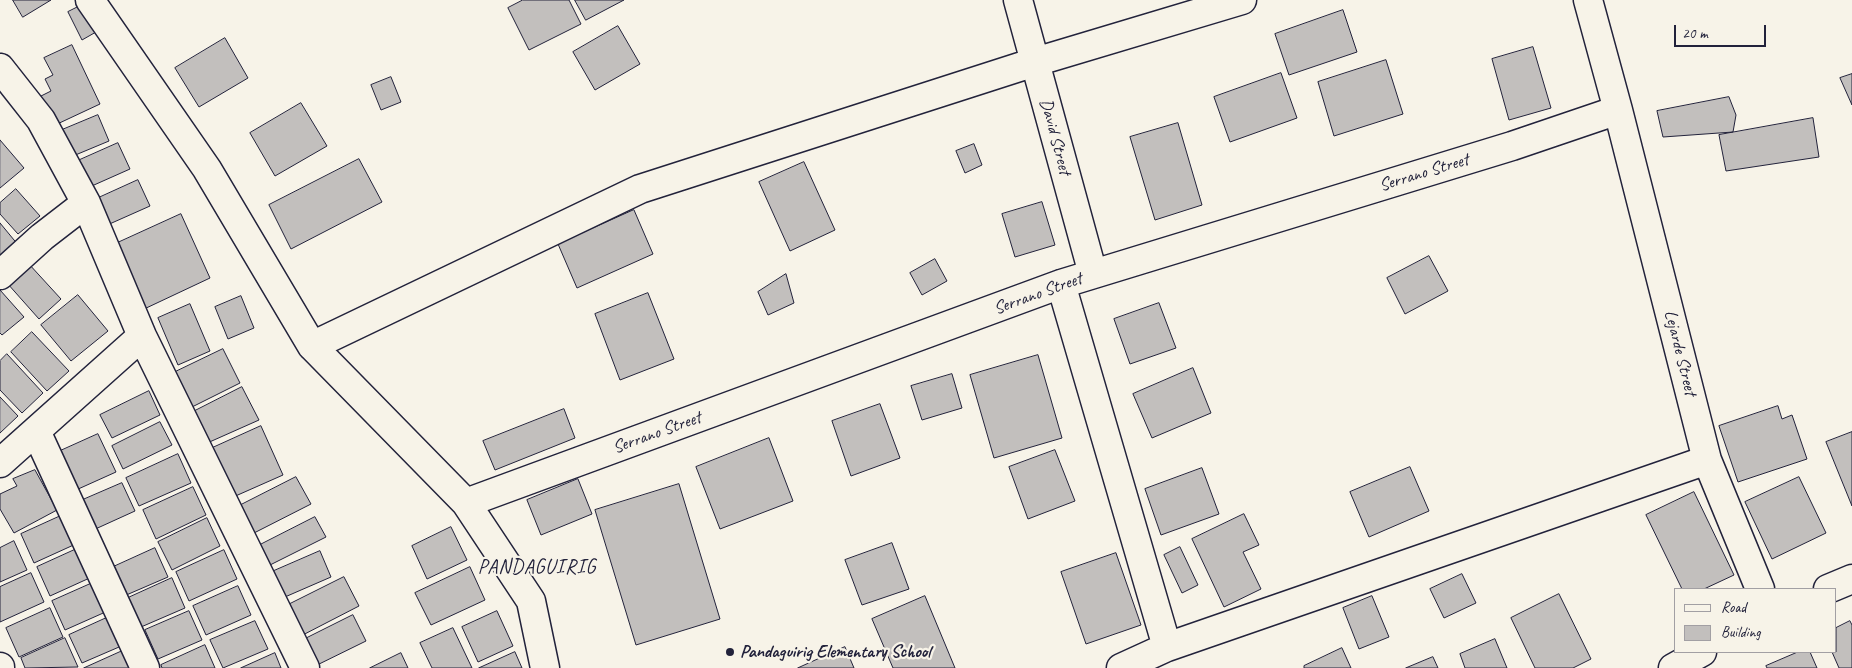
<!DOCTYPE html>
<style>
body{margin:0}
#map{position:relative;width:1852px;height:668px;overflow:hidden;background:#f7f3e8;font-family:Caveat,sans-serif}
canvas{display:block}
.legend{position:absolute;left:1674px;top:588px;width:162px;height:65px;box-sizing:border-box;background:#f7f3e8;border:1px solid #a29fa3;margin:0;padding:6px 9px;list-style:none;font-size:15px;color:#22223b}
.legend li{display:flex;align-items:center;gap:10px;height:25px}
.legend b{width:25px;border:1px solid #a29fa3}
.scale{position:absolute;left:1674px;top:25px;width:92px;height:22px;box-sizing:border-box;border:2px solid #22223b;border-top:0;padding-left:6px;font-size:15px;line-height:18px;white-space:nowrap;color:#22223b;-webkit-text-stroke:4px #f7f3e8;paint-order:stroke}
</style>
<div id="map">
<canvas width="1852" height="668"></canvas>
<ul class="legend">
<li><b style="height:6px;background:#f7f3e8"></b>Road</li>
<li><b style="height:14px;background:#c2bfbd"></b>Building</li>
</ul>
<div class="scale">20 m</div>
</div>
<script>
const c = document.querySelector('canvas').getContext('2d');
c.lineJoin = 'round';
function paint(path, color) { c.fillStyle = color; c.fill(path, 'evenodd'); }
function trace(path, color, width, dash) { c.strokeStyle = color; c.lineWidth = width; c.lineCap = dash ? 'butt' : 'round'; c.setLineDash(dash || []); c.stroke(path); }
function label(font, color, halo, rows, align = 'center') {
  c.font = font + ' Caveat,sans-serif'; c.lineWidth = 4.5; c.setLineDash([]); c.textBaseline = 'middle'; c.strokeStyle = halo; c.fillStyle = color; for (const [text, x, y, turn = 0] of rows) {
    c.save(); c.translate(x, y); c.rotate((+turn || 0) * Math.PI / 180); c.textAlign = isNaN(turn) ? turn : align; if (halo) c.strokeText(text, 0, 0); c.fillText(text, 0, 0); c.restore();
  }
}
const building = new Path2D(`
 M 13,0 L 51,0 L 23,17 Z
 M 523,0 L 569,0 L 581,24 L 529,50 L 508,8 Z
 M 575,0 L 624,0 L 586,20 Z
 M 82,5 L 96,32 L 82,40 L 68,12 Z
 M 1343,10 L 1357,52 L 1289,75 L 1275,34 Z
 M 618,26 L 640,64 L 595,90 L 573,52 Z
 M 225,38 L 248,78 L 199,107 L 175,68 Z
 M 72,45 L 100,104 L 53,126 L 39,97 L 51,91 L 45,79 L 53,75 L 44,58 Z
 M 1533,47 L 1551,108 L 1509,120 L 1492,59 Z
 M 1386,60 L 1403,114 L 1334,136 L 1318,82 Z
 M 1281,73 L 1297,118 L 1230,142 L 1214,97 Z
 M 1852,74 L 1852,105 L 1840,78 Z
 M 391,77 L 401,102 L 381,110 L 371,85 Z
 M 1729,97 L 1736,115 L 1733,132 L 1663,137 L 1657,111 Z
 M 301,103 L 327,146 L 275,176 L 250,133 Z
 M 98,115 L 109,141 L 73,156 L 62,130 Z
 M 1813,118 L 1819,157 L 1726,171 L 1719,135 Z
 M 1178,123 L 1202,205 L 1155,220 L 1130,137 Z
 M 0,140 L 24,168 L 0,188 Z
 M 118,143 L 130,169 L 85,189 L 73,163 Z
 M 974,144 L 982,165 L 965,173 L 956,151 Z
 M 359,159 L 382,202 L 291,249 L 269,205 Z
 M 804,162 L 835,230 L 790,251 L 759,182 Z
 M 138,180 L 150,206 L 105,226 L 94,200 Z
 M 16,189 L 40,216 L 18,234 L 0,214 L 0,203 Z
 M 1042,202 L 1055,245 L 1015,257 L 1002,214 Z
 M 634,210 L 653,254 L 577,288 L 558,244 Z
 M 181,214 L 210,278 L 142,310 L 113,245 Z
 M 0,223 L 19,246 L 0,262 Z
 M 1429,256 L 1448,291 L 1405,314 L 1387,278 Z
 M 935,259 L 947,281 L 922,295 L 910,273 Z
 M 28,263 L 61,299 L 39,319 L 7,283 Z
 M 786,274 L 794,303 L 768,315 L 758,292 Z
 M 0,290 L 24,317 L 2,335 L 0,333 Z
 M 648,293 L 674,359 L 620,380 L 595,314 Z
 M 78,295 L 108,331 L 71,361 L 41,325 Z
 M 241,296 L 254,328 L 228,339 L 215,307 Z
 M 1159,303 L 1176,348 L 1130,364 L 1114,319 Z
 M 190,304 L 210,351 L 178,365 L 158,318 Z
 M 32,332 L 69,371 L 47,391 L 11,352 Z
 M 223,349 L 240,383 L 186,410 L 169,375 Z
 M 7,354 L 43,393 L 22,413 L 0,390 L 0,361 Z
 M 1038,355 L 1062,438 L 994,458 L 970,375 Z
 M 1193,368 L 1211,413 L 1152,438 L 1133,394 Z
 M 952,374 L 962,408 L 922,420 L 911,386 Z
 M 242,387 L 259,420 L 205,444 L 189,414 Z
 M 149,391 L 160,415 L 112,438 L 100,415 Z
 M 0,397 L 18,416 L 0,433 Z
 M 880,404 L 900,458 L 851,476 L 832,421 Z
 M 1778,406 L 1782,419 L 1792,415 L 1807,459 L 1738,482 L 1719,426 Z
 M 564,409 L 575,438 L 495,470 L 483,441 Z
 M 160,422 L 172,445 L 123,469 L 112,446 Z
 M 261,426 L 283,475 L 231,498 L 208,450 Z
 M 1852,432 L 1852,506 L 1826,442 Z
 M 98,434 L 116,472 L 76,490 L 58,452 Z
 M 769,438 L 793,501 L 720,529 L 696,467 Z
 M 1055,450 L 1075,501 L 1028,519 L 1009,467 Z
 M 178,454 L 191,483 L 139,506 L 126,478 Z
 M 1410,467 L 1429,511 L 1369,537 L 1350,492 Z
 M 1202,468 L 1219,514 L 1161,535 L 1145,489 Z
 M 35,470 L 57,510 L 14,533 L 0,509 L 0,494 L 17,486 L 13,479 Z
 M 296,477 L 311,504 L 254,533 L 239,506 Z
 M 1799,477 L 1826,533 L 1772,559 L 1745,502 Z
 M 578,479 L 592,514 L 541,535 L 527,500 Z
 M 122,483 L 135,511 L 91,531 L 78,502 Z
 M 679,484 L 720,619 L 636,645 L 595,510 Z
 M 193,487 L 206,515 L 156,539 L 143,510 Z
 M 1694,492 L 1734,575 L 1704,589 L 1682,589 L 1646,515 Z
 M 65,514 L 78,543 L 34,563 L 21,534 Z
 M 1244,514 L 1259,545 L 1243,552 L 1261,589 L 1224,607 L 1192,539 Z
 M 315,517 L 326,537 L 268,566 L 258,546 Z
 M 207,518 L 220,546 L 172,570 L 158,542 Z
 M 451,527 L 467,560 L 427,579 L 412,546 Z
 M 14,541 L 27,570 L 0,582 L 0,548 Z
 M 892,543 L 909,589 L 862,605 L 845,560 Z
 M 81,547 L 94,576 L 50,596 L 37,567 Z
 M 1180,547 L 1198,585 L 1182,593 L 1164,555 Z
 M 155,548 L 168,577 L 124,596 L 111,568 Z
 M 224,550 L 237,579 L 189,601 L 176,572 Z
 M 320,551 L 331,577 L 278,600 L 267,574 Z
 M 1116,553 L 1141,625 L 1086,644 L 1061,572 Z
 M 470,567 L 485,600 L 431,625 L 415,593 Z
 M 31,573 L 44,602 L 0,622 L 0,587 Z
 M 1462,574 L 1476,603 L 1444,618 L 1430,589 Z
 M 344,577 L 359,606 L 295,639 L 280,609 Z
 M 172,578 L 185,608 L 141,627 L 128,598 Z
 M 97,581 L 110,610 L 65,630 L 52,601 Z
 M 238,586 L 251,615 L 206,635 L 193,606 Z
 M 1559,594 L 1591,659 L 1573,668 L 1535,668 L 1511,618 Z
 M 925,596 L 955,668 L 893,668 L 872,619 Z
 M 1372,596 L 1389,637 L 1359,649 L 1343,608 Z
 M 50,608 L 63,637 L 19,657 L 6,628 Z
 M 189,611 L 202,640 L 158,659 L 145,630 Z
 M 497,611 L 513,646 L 478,662 L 462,627 Z
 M 113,615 L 126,644 L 82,663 L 69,635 Z
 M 353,615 L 366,641 L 311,668 L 295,644 Z
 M 255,621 L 268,649 L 223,668 L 210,640 Z
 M 1850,621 L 1852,625 L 1852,668 L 1839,668 L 1832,652 L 1836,652 L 1836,628 Z
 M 453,628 L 472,668 L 432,668 L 420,643 Z
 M 65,638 L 78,667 L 25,668 L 21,658 Z
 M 1495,639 L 1507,668 L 1465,668 L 1460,654 Z
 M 205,645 L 215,668 L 162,668 L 161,665 Z
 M 845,647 L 854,668 L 798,668 Z
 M 129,648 L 138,668 L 84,668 Z
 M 1342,648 L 1351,668 L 1304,668 L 1304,666 Z
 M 515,652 L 522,668 L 479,668 Z
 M 1798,652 L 1810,652 L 1817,668 L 1767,668 L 1766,666 Z
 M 275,653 L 281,668 L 241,668 Z
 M 401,653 L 408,668 L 370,668 Z
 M 1433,657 L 1438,668 L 1406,668 Z`);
paint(building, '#c2bfbd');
trace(building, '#22223b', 1);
const minor = new Path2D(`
 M 90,0 L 207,169 L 312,346 L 466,503 L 531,601 L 545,668
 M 1018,0 L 1093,274
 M 1588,0 L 1618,110 L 1707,460 L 1760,589
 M 0,68 L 41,120 L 86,203 L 142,336 L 305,668
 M 0,275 L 42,237 L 86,203
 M 1061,284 L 1167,647
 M 312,346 L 640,189 L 1035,62 L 1242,0
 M 36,431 L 145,668
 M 0,463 L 142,336
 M 466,503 L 1061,284 L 1512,146 L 1618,110
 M 1828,589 L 1852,579
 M 0,667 L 0,668
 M 1121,668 L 1167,647 L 1707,460
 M 1673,668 L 1702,652`);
trace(minor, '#22223b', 31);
trace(minor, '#f7f3e8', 28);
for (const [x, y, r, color] of [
 [730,652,5,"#22223b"]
]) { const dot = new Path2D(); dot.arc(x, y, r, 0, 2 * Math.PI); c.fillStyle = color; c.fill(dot); trace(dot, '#f7f3e8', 2); }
label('18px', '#22223b', '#f7f3e8', [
 ["David Street",1055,137,75],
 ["Serrano Street",1424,173,-17],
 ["Serrano Street",1038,294,-20],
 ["Lejarde Street",1680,353,76],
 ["Serrano Street",657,433,-20]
]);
label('bold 18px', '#22223b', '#f7f3e8', [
 ["Pandaguirig Elementary School",740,652]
], 'left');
c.letterSpacing = '1px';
label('20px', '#22223b', '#f7f3e8', [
 ["PANDAGUIRIG",537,568]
]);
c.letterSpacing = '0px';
</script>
